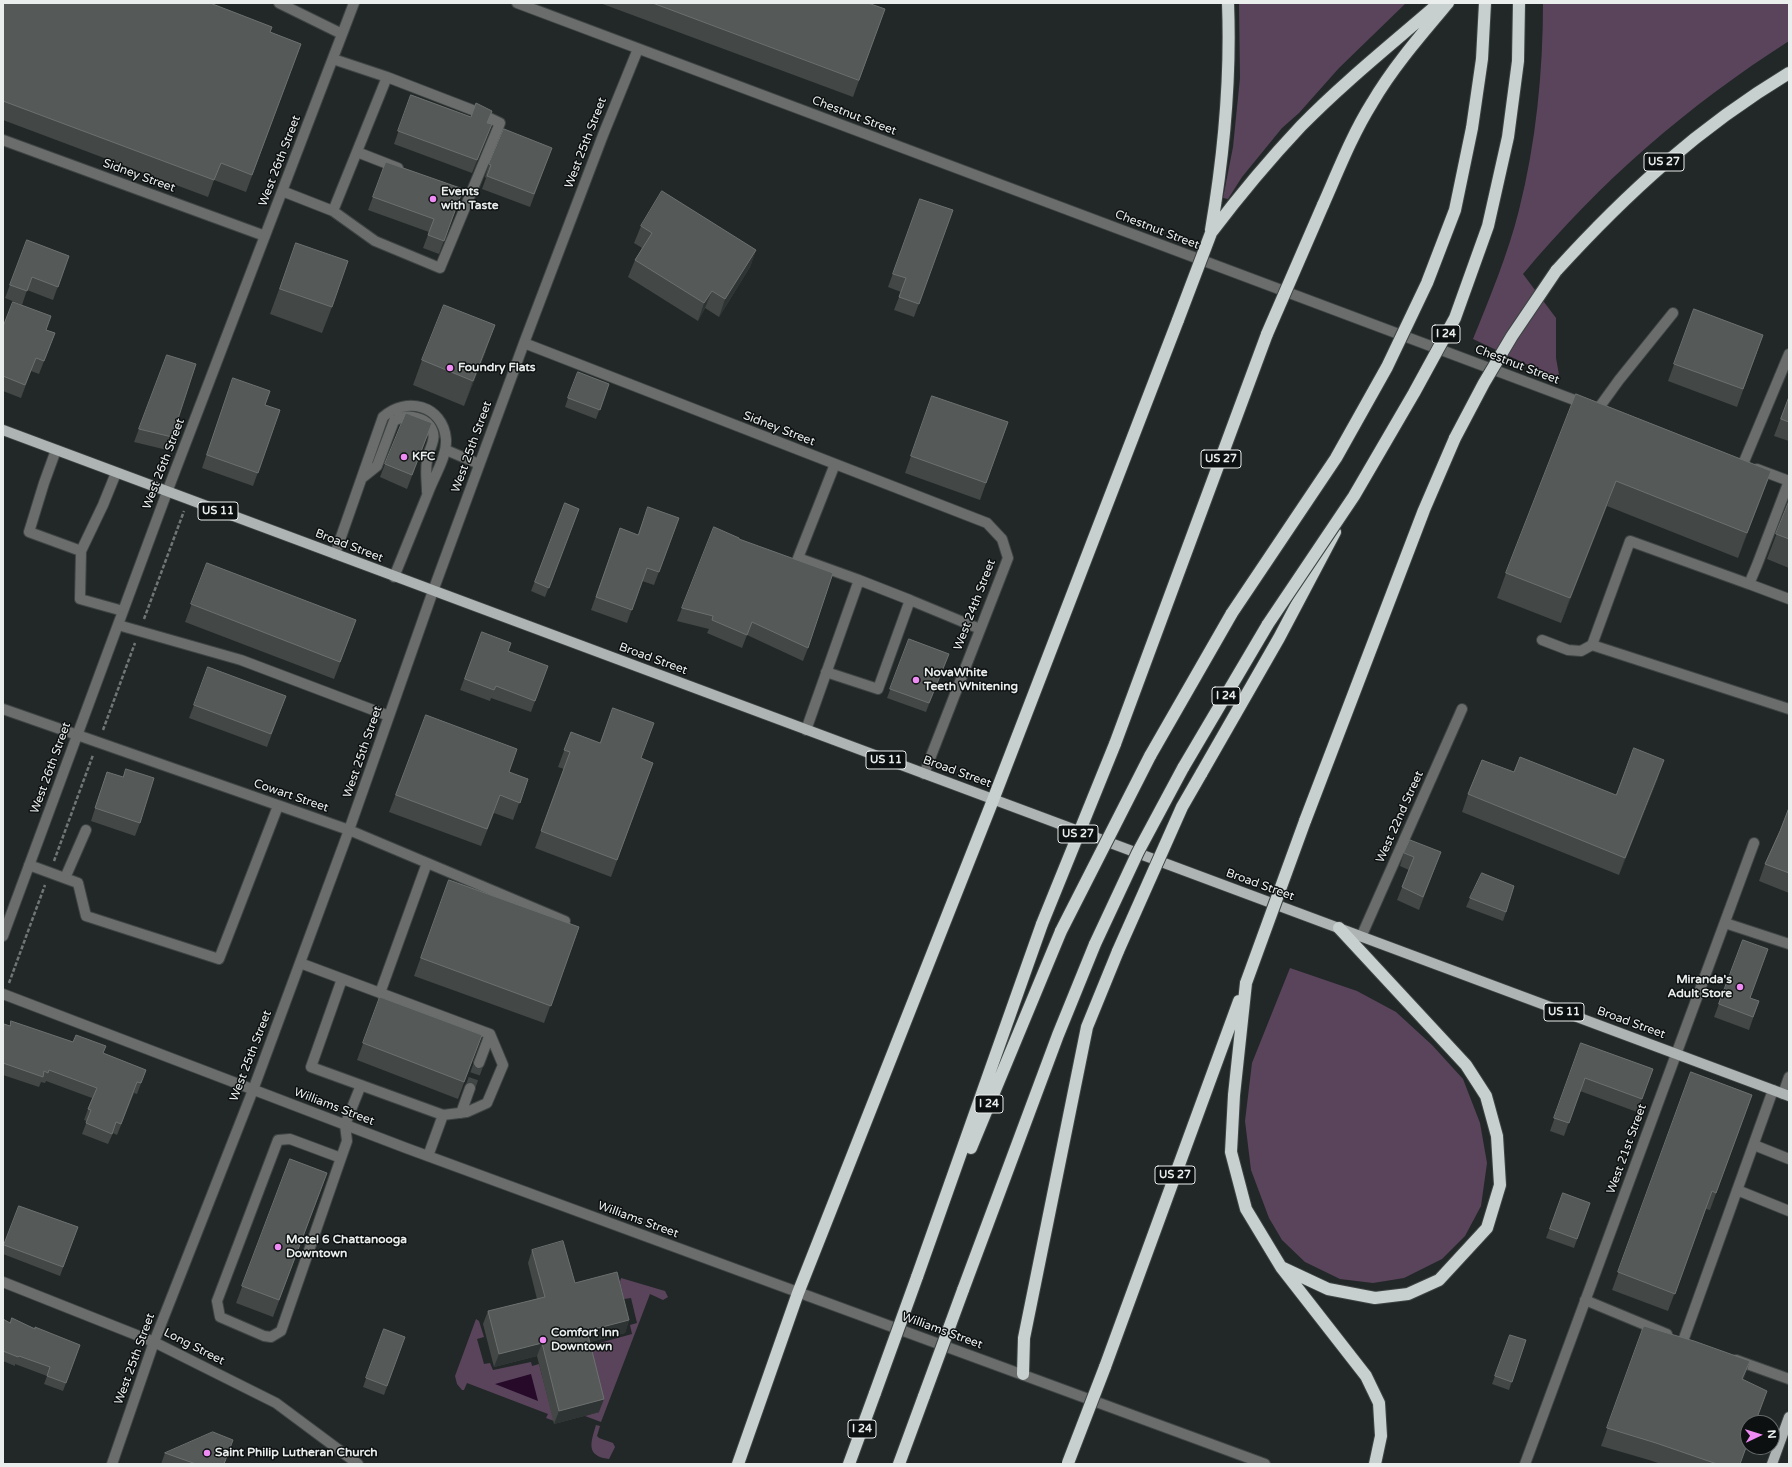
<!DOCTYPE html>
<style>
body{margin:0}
#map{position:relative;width:1792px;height:1467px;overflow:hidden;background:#222827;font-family:"Varela Round",sans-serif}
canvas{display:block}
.frame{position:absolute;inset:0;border:4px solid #eaeeed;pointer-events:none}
.north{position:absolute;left:1740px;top:1415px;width:40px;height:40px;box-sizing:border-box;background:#0d1010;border:1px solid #656968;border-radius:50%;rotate:86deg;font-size:11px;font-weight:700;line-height:16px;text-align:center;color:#eaeeed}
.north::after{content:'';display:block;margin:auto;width:14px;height:18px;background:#f08bf6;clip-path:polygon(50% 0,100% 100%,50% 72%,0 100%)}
</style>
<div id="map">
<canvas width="1792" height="1467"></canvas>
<div class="frame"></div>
<div class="north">N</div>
</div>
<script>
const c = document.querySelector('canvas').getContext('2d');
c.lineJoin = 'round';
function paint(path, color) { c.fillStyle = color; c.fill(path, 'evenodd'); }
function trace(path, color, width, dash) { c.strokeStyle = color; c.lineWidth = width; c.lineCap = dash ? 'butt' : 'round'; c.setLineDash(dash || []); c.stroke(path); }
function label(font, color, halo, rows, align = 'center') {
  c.font = font + ' "Varela Round",sans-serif'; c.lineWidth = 3; c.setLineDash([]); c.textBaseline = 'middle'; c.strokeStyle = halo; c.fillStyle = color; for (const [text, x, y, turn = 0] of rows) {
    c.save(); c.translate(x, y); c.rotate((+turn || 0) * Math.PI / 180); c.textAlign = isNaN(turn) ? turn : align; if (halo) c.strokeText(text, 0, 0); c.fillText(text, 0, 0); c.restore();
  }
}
paint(new Path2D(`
 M 1239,3 L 1406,3 L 1339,68 L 1299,113 L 1282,128 L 1242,177 L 1228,199 L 1223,198 L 1233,147 L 1240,78 Z
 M 1543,3 L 1789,3 L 1789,41 C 1686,107 1602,180 1523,274 L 1556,318 L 1556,358 L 1560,380 L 1473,339 C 1490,297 1508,254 1519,210 C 1536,143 1543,72 1543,3 Z
 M 1290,968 L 1357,991 L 1396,1012 L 1432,1045 L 1463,1079 L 1480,1123 L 1487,1163 L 1481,1206 L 1465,1236 L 1442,1259 L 1404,1278 L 1373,1283 L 1340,1279 L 1305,1262 L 1282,1240 L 1269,1218 L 1251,1170 L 1245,1121 L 1252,1063 Z
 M 621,1278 L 665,1291 L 668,1297 L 663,1300 L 650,1294 L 601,1422 L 585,1416 L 599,1412 L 574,1350 L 632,1334 L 630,1325 L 637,1323 L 631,1298 L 624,1299 L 620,1282 Z
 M 476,1319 L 479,1321 L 484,1337 L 477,1339 L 484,1364 L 490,1363 L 493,1370 L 531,1362 L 532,1366 L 539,1364 L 554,1421 L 546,1418 L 548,1414 L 467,1383 L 464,1390 L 462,1390 L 457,1384 L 455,1376 Z
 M 596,1425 L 600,1426 L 597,1436 L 599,1438 L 613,1443 L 615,1447 L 609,1459 C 585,1456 591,1442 596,1425 Z`), '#5a445b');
paint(new Path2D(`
 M 531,1374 L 538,1401 L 495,1384 Z`), '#27092a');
trace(new Path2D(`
 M 470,1088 L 479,1063`), '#404645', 10, [10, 5]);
const minor = new Path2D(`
 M 279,3 L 342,34
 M 517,3 L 1585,404
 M 3,140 L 265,236
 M 357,152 L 398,168
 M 282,191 L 333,211 L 387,77 L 333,59
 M 333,211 L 375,241 L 440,268 L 500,123 L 475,111 L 387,77
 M 524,343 L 987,523 L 1002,539 L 1008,558 L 924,774
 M 1598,409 L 1619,380 L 1673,313
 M 56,450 L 44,483 L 29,532 L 81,551 L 103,505 L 116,473
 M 446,450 L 479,464
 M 1743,464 L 1789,354
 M 1757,469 L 1789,481
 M 362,478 L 377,466 L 394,421 C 402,416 409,415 417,418 C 422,419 427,422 430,426 C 439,439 428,448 427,461 C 425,471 427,482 427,492
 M 1789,481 L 1757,565 L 1749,584 L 1789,599
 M 81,551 L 80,599 L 123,611
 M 335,554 L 383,417 C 406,396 443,405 446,439 C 447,456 436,473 430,488 C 418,518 406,547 394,577
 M 1749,584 L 1630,541 L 1592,645 L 1789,709
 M 910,600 L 980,629
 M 118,625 L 241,660 L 389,716
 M 1542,640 L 1568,650 L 1581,651 L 1592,645
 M 826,672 L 878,689 L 910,600 L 859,580
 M 3,709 L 349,830 L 565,921
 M 806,730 L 859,580 L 798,558 L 835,464
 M 29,865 L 78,883 L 86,916 L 219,959 L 278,806
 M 65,878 L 86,830
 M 1725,923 L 1789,944
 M 3,936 L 167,492 L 354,3
 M 1361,937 L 1462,709
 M 300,963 L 490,1034 L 503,1065 L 487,1103 L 467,1112 L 443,1115 L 428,1156
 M 342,979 L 311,1067 L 443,1115
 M 380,993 L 427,863
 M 3,994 L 406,1148 L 1265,1464
 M 479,1063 L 490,1034
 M 1783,1094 L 1789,1077
 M 461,1113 L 470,1088
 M 1754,1145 L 1789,1159
 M 341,1158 L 290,1139 L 278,1140 L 217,1301 L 220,1317 L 264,1336 L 271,1337 L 281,1331 L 341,1158 L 347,1141 L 345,1125 L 361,1085
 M 1737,1190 L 1789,1211
 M 3,1282 L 154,1342 L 276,1403 L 358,1464
 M 1585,1300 L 1667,1334
 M 1683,1341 L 1773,1090
 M 1736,1360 L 1789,1379
 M 112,1464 L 154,1342 L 253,1090 L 349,830 L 433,591 L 524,343 L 603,135 L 638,49
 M 1525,1464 L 1754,843`);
const major = new Path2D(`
 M 3,430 L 1789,1096
 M 1772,1464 L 1789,1417`);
const highway = new Path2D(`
 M 1323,205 C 1338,171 1352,135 1372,103 C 1393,67 1421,35 1448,3
 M 1211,230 C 1224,154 1231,80 1228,3
 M 1211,233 C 1239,196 1269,160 1301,126 C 1344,82 1393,43 1439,3
 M 1556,271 C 1627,193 1698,128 1789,73
 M 1115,744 L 1267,334
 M 1150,756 L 1232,613
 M 1183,768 L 1268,624
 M 1201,774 L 1279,638 L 1335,532
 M 1305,821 L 1424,510 L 1455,438
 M 1246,983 L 1234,1095 L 1231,1152 L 1246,1209 L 1281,1267 L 1366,1376 L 1379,1403 L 1381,1436 L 1375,1464
 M 971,1148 L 1061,931
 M 1281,1267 L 1328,1289 L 1375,1298 L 1408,1294 L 1439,1280 L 1487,1228 L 1500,1185 L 1497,1136 L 1486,1096 L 1466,1065 L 1339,928
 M 917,1277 L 1042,924
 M 963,1290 L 1058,1035 L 1095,944
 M 1105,1367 L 1239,1001
 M 1023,1374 L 1024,1338 L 1087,1027 L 1118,951
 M 738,1464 L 798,1293 L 993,800 L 1178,320
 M 849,1464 L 875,1393
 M 899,1464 L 924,1396`);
trace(minor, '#3e4443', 12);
trace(major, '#3e4443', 12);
trace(highway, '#3e4443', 14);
trace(new Path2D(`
 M 144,619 L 184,511
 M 103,730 L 135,643
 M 54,861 L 93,755
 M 9,983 L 45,885`), '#707675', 2.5, [4, 2]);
trace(minor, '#6a6d6c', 10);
trace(major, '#adb4b3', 10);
trace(highway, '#c7d0cf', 12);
const highwayBridge = new Path2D(`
 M 1178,320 L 1211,233
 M 1267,334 L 1323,205
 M 1455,438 L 1484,383 L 1512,336 L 1556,271
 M 1232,613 L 1336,458 L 1387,367 L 1427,283 L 1455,210 L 1472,128 L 1482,59 L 1485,3
 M 1268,624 L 1354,496 L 1414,393 L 1455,318 L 1488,226 L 1508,137 L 1518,61 L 1519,3
 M 1042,924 L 1115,744
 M 1061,931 L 1150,756
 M 1095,944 L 1138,852 L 1183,768
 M 1118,951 L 1182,807 L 1201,774
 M 1246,983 L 1305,821
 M 875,1393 L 917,1277
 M 924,1396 L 963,1290
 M 1068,1463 L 1105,1367`);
trace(highwayBridge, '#3e4443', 14, []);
trace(highwayBridge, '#c7d0cf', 12);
paint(new Path2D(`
 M 3,3 L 270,32 L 301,44 L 246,192 L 214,180 L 208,197 L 3,120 Z
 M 600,3 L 868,3 L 885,9 L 853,97 Z
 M 411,95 L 487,123 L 487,138 L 472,173 L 394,144 Z
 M 552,148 L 530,207 L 482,189 L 486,178 L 485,177 L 489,164 Z
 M 386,162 L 463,189 L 439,254 L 423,248 L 429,232 L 368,210 Z
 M 920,199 L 953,210 L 914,317 L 894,310 L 901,292 L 888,287 Z
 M 641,226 L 756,250 L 750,267 L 719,317 L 705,308 L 698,321 L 628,277 L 635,260 L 642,248 L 634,243 Z
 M 27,240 L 69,256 L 53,300 L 27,290 L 22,305 L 5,298 Z
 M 296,243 L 332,307 L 322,333 L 270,314 Z
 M 1694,309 L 1763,335 L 1737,407 L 1668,381 Z
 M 3,327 L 46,330 L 55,333 L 39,374 L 31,371 L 21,398 L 3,391 Z
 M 486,351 L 464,406 L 413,385 L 422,360 Z
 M 167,355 L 172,437 L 167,450 L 134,442 Z
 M 609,384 L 596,419 L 565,407 L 568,398 Z
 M 228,391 L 280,410 L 253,486 L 202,468 Z
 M 1576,394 L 1771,471 L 1738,558 L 1607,506 L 1561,623 L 1497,598 L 1506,573 Z
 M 932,396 L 1008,422 L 980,500 L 905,473 Z
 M 1789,397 L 1789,441 L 1774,436 Z
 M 432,423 L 407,489 L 380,477 L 385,464 Z
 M 1789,501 L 1789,568 L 1767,559 Z
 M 565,503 L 579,509 L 545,597 L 531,591 Z
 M 679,518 L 654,585 L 642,581 L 627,623 L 591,610 L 620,528 L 638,535 Z
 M 739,539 L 808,648 L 803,661 L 747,635 L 742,648 L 707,633 L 709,629 L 677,621 L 682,608 Z
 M 207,563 L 350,637 L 334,679 L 185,622 Z
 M 482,632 L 508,651 L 548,666 L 531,712 L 491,698 L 490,701 L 460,690 Z
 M 909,639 L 949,654 L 926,712 L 887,698 Z
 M 286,696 L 267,747 L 189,718 L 194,705 Z
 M 426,715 L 509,772 L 528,779 L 513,820 L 494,813 L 481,846 L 389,812 Z
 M 571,732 L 653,763 L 611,877 L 535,848 L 564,769 L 558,767 Z
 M 107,772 L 123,777 L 140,823 L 135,836 L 91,821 Z
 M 1658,778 L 1619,875 L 1462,812 L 1468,794 L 1616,795 Z
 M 1789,808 L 1789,893 L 1759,881 L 1765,864 L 1780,831 Z
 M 1404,853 L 1436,865 L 1419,910 L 1397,900 L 1409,870 L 1400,866 Z
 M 449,880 L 579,927 L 544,1023 L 414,976 Z
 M 1470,898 L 1506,912 L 1503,921 L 1466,907 Z
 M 1743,940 L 1750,998 L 1759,1001 L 1749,1030 L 1714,1017 Z
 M 380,997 L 482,1035 L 458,1099 L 357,1060 Z
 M 3,1028 L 103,1053 L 146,1070 L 137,1094 L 134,1093 L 117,1135 L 113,1133 L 108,1144 L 82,1134 L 87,1121 L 84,1120 L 92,1098 L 46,1081 L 45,1083 L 41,1082 L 39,1087 L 3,1075 Z
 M 1581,1043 L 1653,1069 L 1637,1112 L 1580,1091 L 1564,1136 L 1550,1131 Z
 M 1691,1072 L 1752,1095 L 1710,1210 L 1706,1209 L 1668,1311 L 1612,1290 Z
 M 290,1159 L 327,1173 L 273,1317 L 236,1303 Z
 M 1563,1193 L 1590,1203 L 1574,1248 L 1546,1238 Z
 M 19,1206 L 78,1227 L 60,1276 L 3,1254 L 3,1248 Z
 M 532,1250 L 575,1283 L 629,1320 L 625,1333 L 590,1342 L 599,1412 L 554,1424 L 537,1356 L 494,1367 L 483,1324 L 488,1311 L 537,1299 L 528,1263 Z
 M 3,1319 L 10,1323 L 35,1329 L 80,1345 L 63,1391 L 44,1384 L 47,1376 L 15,1364 L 15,1366 L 3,1361 Z
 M 1644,1326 L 1744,1380 L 1740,1464 L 1661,1464 L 1649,1460 L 1601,1446 Z
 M 384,1329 L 405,1337 L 384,1395 L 363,1387 Z
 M 1510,1335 L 1526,1340 L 1509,1390 L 1492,1384 Z
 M 165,1453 L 224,1464 L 161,1464 Z`), '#434847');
paint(new Path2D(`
 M 492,124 L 487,138 L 472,173 L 477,160 Z
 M 756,250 L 750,267 L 719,317 L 725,299 Z
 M 712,291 L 705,308 L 698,321 L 704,303 Z
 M 495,325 L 486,351 L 464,406 L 473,381 Z
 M 1771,471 L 1762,496 L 1738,558 L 1747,533 Z
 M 1616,481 L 1607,506 L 1561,623 L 1570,598 Z
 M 949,654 L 946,663 L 926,712 L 929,703 Z
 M 1664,760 L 1658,778 L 1619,875 L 1625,858 Z
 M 629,1320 L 625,1333 L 582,1344 L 587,1331 Z
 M 542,1343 L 537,1356 L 494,1367 L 499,1354 Z
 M 1750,1361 L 1744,1379 L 1736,1396 L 1742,1379 Z
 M 604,1399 L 599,1412 L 554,1424 L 559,1411 Z`), '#2e3433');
const building = new Path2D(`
 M 3,3 L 210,3 L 272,27 L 270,32 L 301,44 L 252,175 L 221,163 L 214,180 L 3,101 Z
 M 653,3 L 868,3 L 885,9 L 859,80 Z
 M 411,95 L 471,117 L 476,103 L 492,111 L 487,123 L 492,124 L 477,160 L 398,131 Z
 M 504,129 L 552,148 L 534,194 L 487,176 L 491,165 L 489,164 Z
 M 386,162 L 463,189 L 444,241 L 428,235 L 434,219 L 373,197 Z
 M 662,191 L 756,250 L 725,299 L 712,291 L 704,303 L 635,260 L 652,233 L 641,226 Z
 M 920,199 L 953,210 L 919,304 L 899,297 L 906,278 L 893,274 Z
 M 27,240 L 69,256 L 58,287 L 32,277 L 27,291 L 10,285 Z
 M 296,243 L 348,261 L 332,307 L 280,289 Z
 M 13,302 L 51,316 L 46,330 L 55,333 L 44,361 L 36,358 L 25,385 L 3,376 L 3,327 Z
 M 444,305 L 495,325 L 473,381 L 422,360 Z
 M 1694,309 L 1763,335 L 1743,389 L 1674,364 Z
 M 167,355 L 196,364 L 172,437 L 139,429 Z
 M 578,372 L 609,384 L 600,410 L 568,398 Z
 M 233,378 L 270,391 L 265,405 L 280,410 L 258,473 L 207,455 Z
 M 1576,394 L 1771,471 L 1747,533 L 1616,481 L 1570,598 L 1506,573 Z
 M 932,396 L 1008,422 L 986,483 L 911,456 Z
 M 1789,397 L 1789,422 L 1781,419 Z
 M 406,413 L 432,423 L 412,475 L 385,464 Z
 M 1789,501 L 1789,539 L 1776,534 Z
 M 565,503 L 579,509 L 549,588 L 535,582 Z
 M 648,507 L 679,518 L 659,572 L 647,568 L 632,610 L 596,597 L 620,528 L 638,535 Z
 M 714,527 L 739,538 L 739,539 L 833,573 L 808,648 L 752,622 L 747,635 L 712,620 L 713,616 L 682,608 Z
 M 207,563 L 356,620 L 340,662 L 191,604 Z
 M 482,632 L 511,643 L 508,651 L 548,666 L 535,701 L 496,686 L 494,690 L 465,679 Z
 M 909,639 L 949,654 L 929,703 L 890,689 Z
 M 208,667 L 286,696 L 271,734 L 194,705 Z
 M 613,708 L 654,723 L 641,758 L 653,763 L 617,860 L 541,831 L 570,752 L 564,750 L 571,732 L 600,743 Z
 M 426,715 L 517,749 L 509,772 L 528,779 L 520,803 L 500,795 L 487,829 L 396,795 Z
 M 1634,748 L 1664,760 L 1625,858 L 1468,794 L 1482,760 L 1514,772 L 1520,757 L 1616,795 Z
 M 126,769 L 154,778 L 140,823 L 95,808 L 107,772 L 123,777 Z
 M 1789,808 L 1789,873 L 1765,864 L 1780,831 Z
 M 1410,840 L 1441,852 L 1423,897 L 1402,887 L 1414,857 L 1404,853 Z
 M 1482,873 L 1514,886 L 1506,912 L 1470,898 Z
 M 449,880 L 579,927 L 551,1006 L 421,958 Z
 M 1743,940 L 1768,949 L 1750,998 L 1759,1001 L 1753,1017 L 1719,1004 Z
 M 380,997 L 482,1035 L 464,1082 L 363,1043 Z
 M 11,1021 L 73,1042 L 76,1035 L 106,1046 L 103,1053 L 146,1070 L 141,1083 L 137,1082 L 121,1124 L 116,1122 L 112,1134 L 86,1123 L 91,1110 L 88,1109 L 97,1088 L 49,1070 L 48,1073 L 44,1071 L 43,1077 L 3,1063 L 3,1028 L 4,1024 L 10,1026 Z
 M 1581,1043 L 1653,1069 L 1642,1099 L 1585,1078 L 1569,1123 L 1554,1118 Z
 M 1691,1072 L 1752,1095 L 1716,1193 L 1712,1191 L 1675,1294 L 1618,1272 Z
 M 290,1159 L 327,1173 L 279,1300 L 242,1286 Z
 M 1563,1193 L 1590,1203 L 1577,1239 L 1550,1229 Z
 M 19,1206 L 78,1227 L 63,1267 L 4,1245 Z
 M 563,1241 L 575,1283 L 617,1272 L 629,1320 L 587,1331 L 604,1399 L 559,1411 L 542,1343 L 499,1354 L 488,1311 L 545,1297 L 532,1250 Z
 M 12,1318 L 35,1329 L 35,1327 L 80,1345 L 66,1383 L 47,1376 L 50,1367 L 19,1356 L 18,1357 L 3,1351 L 3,1319 L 10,1323 Z
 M 1644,1326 L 1694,1341 L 1750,1361 L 1742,1379 L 1767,1391 L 1755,1423 L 1748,1423 L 1748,1442 L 1740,1464 L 1717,1464 L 1656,1443 L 1607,1428 Z
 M 384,1329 L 405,1337 L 387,1386 L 366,1378 Z
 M 1510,1335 L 1526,1340 L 1512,1382 L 1495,1376 Z
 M 213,1432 L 233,1440 L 224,1464 L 196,1464 L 165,1453 Z`);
paint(building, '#555a59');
trace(building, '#6c7170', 1);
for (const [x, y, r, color] of [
 [433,199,4,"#f08bf6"],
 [450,368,4,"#f08bf6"],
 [404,457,4,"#f08bf6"],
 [916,680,4,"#f08bf6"],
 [1740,987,4,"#f08bf6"],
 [278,1247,4,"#f08bf6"],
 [543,1340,4,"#f08bf6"],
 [207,1453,4,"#f08bf6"]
]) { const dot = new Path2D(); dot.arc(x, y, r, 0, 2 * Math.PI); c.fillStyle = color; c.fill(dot); trace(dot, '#0d1010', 1.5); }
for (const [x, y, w] of [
 [1664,162,40],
 [1446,334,28],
 [1221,459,40],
 [218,511,40],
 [1226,696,28],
 [886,760,40],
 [1078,834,40],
 [1564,1012,40],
 [989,1104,28],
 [1175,1175,40],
 [862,1429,28]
]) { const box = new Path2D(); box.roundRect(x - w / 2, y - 9, w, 18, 3); c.fillStyle = '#0d1010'; c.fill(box); trace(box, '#eaeeed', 1); }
label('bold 11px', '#eaeeed', null, [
 ["US 27",1664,162],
 ["I 24",1446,334],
 ["US 27",1221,459],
 ["US 11",218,511],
 ["I 24",1226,696],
 ["US 11",886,760],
 ["US 27",1078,834],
 ["US 11",1564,1012],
 ["I 24",989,1104],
 ["US 27",1175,1175],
 ["I 24",862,1429]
]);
label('12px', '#eaeeed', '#0d1010', [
 ["Chestnut Street",854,116,21],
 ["West 25th Street",586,143,-69],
 ["West 26th Street",280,161,-69],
 ["Sidney Street",139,176,20],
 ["Chestnut Street",1157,230,21],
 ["Chestnut Street",1517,365,21],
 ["Sidney Street",779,429,21],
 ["West 25th Street",472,447,-70],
 ["West 26th Street",164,464,-69],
 ["Broad Street",349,546,21],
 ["West 24th Street",975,605,-69],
 ["Broad Street",653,659,20],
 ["West 25th Street",363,752,-71],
 ["West 26th Street",51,768,-70],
 ["Broad Street",957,772,20],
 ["Cowart Street",291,796,19],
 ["West 22nd Street",1400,817,-66],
 ["Broad Street",1260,885,20],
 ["Broad Street",1631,1023,20],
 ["West 25th Street",251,1056,-69],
 ["Williams Street",334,1107,21],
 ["West 21st Street",1627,1149,-70],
 ["Williams Street",638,1220,20],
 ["Williams Street",942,1331,20],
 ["Long Street",194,1347,27],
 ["West 25th Street",135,1359,-70]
]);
label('bold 12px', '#eaeeed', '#0d1010', [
 ["Events",441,192],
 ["with Taste",441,206],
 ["Foundry Flats",458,368],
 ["KFC",412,457],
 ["NovaWhite",924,673],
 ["Teeth Whitening",924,687],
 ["Miranda's",1732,980,"right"],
 ["Adult Store",1732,994,"right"],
 ["Motel 6 Chattanooga",286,1240],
 ["Downtown",286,1254],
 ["Comfort Inn",551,1333],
 ["Downtown",551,1347],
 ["Saint Philip Lutheran Church",215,1453]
], 'left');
</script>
